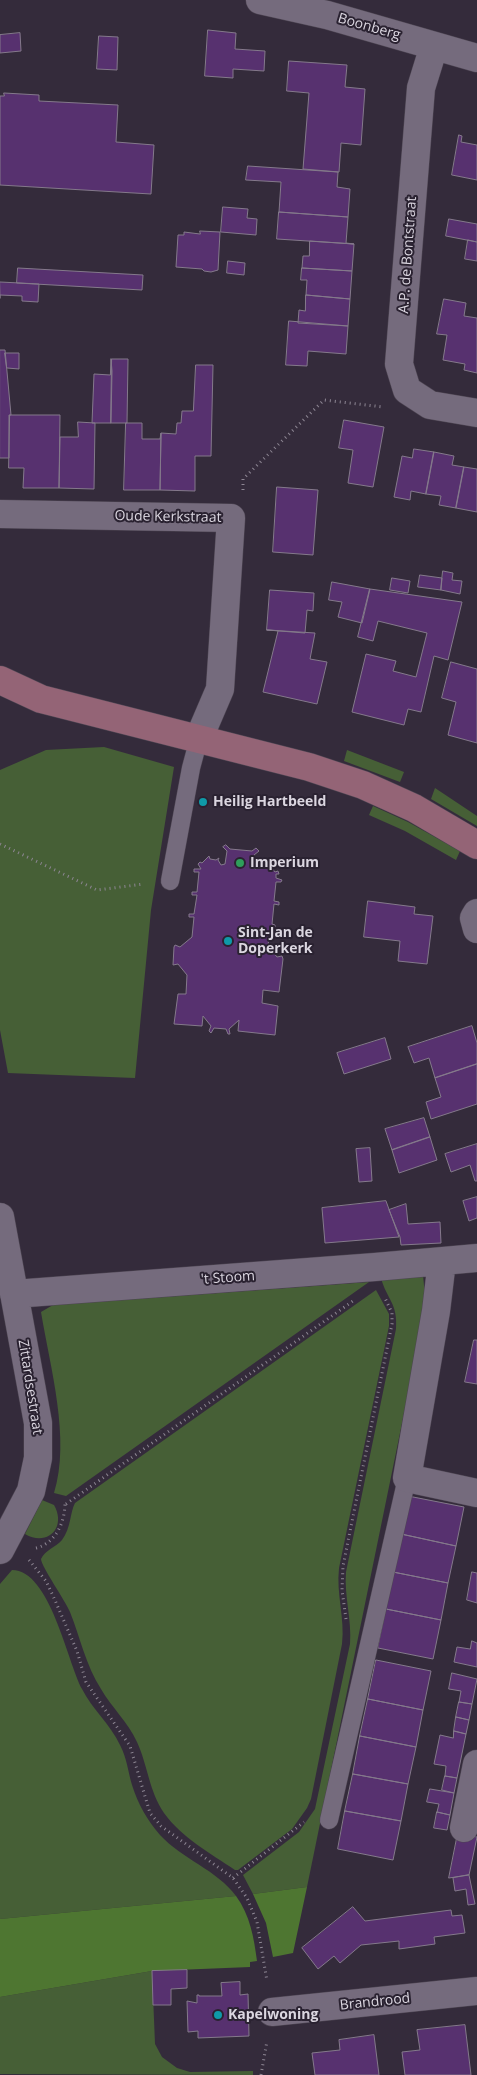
<!DOCTYPE html>
<style>
body{margin:0}
canvas{display:block;background:#342b3b}
</style>
<canvas width="477" height="2075"></canvas>
<script>
const c = document.querySelector('canvas').getContext('2d');
c.lineJoin = 'round';
function paint(path, color) { c.fillStyle = color; c.fill(path, 'evenodd'); }
function trace(path, color, width, dash) { c.strokeStyle = color; c.lineWidth = width; c.lineCap = dash ? 'butt' : 'round'; c.setLineDash(dash || []); c.stroke(path); }
function label(font, color, halo, rows, align = 'center') {
  c.font = font + ' "Open Sans",sans-serif'; c.lineWidth = 4; c.setLineDash([]); c.textBaseline = 'middle'; c.strokeStyle = halo; c.fillStyle = color; for (const [text, x, y, turn = 0] of rows) {
    c.save(); c.translate(x, y); c.rotate((+turn || 0) * Math.PI / 180); c.textAlign = isNaN(turn) ? turn : align; if (halo) c.strokeText(text, 0, 0); c.fillText(text, 0, 0); c.restore();
  }
}
paint(new Path2D(`
 M 104,747 L 174,767 L 151,910 L 135,1078 L 8,1073 L 0,1030 L 0,770 L 46,750 Z
 M 347,750 L 404,772 L 400,782 L 344,761 Z
 M 435,788 L 477,816 L 477,826 L 431,799 Z
 M 373,806 L 408,822 L 460,851 L 456,860 L 405,831 L 369,815 Z
 M 423,1275 L 426,1306 L 307,1887 L 253,1894 L 243,1875 L 299,1832 L 315,1809 L 350,1644 C 352,1620 344,1596 346,1572 L 396,1329 C 398,1303 387,1300 381,1278 Z
 M 369,1282 L 66,1496 L 54,1493 C 71,1439 50,1367 41,1312 L 53,1305 Z
 M 376,1290 L 389,1314 L 389,1326 L 339,1568 C 336,1594 345,1618 342,1644 L 311,1799 L 307,1808 L 292,1829 L 238,1870 L 235,1870 C 210,1853 182,1838 164,1813 C 149,1791 148,1766 137,1742 C 128,1722 112,1708 101,1689 C 86,1666 80,1637 70,1612 C 65,1600 41,1566 41,1559 C 45,1550 56,1547 62,1540 C 71,1528 70,1512 75,1503 Z
 M 42,1500 L 54,1505 C 67,1528 47,1547 25,1534 Z
 M 12,1570 C 50,1570 67,1661 82,1689 C 92,1709 111,1725 120,1745 C 127,1758 128,1772 132,1785 C 138,1804 147,1820 160,1835 C 182,1859 217,1870 236,1896 L 0,1919 L 0,1584 Z
 M 152,1971 L 155,2044 L 162,2057 L 177,2068 L 190,2072 L 253,2071 L 253,2075 L 0,2074 L 0,1997 Z`), '#465f36');
paint(new Path2D(`
 M 307,1887 L 293,1953 L 273,1957 L 266,1923 L 253,1894 Z
 M 236,1896 C 250,1915 254,1938 257,1961 L 250,1962 L 250,1967 L 152,1971 L 0,1997 L 0,1919 Z`), '#4e7631');
const building = new Path2D(`
 M 208,30 L 236,33 L 235,49 L 265,51 L 264,71 L 233,69 L 233,78 L 205,76 Z
 M 20,33 L 21,51 L 0,53 L 0,35 Z
 M 99,36 L 118,37 L 117,70 L 97,69 Z
 M 289,61 L 347,65 L 345,87 L 365,89 L 361,145 L 341,143 L 339,172 L 303,169 L 309,93 L 287,91 Z
 M 4,93 L 39,95 L 39,101 L 118,105 L 116,142 L 154,145 L 151,194 L 0,185 L 0,96 L 4,96 Z
 M 459,135 L 462,136 L 461,142 L 477,145 L 477,180 L 452,175 Z
 M 248,166 L 338,172 L 337,187 L 350,189 L 348,217 L 279,212 L 281,182 L 246,180 Z
 M 223,207 L 248,209 L 247,218 L 257,219 L 256,235 L 221,232 Z
 M 279,212 L 348,217 L 346,243 L 354,244 L 277,239 Z
 M 449,219 L 477,224 L 477,242 L 446,236 Z
 M 200,231 L 220,232 L 218,270 L 211,272 L 204,271 L 202,269 L 176,267 L 178,235 L 184,235 L 184,232 L 200,234 Z
 M 468,240 L 477,242 L 477,261 L 465,259 Z
 M 310,241 L 354,244 L 352,271 L 302,268 L 303,256 L 309,256 Z
 M 228,261 L 245,263 L 244,275 L 227,273 Z
 M 18,268 L 143,275 L 142,290 L 17,283 Z
 M 302,268 L 352,271 L 350,299 L 306,295 L 307,280 L 301,280 Z
 M 0,282 L 39,284 L 38,302 L 22,301 L 22,296 L 0,295 L 0,298 Z
 M 306,295 L 350,299 L 348,326 L 298,323 L 299,310 L 305,311 Z
 M 444,299 L 466,303 L 464,316 L 477,318 L 477,373 L 464,370 L 465,364 L 443,360 L 447,335 L 437,334 Z
 M 289,321 L 348,326 L 346,354 L 308,351 L 307,366 L 286,365 Z
 M 0,350 L 5,350 L 11,415 L 9,415 L 9,458 L 0,458 Z
 M 5,353 L 19,353 L 19,369 L 7,368 Z
 M 111,359 L 112,371 L 111,423 L 92,423 L 94,374 L 110,375 Z
 M 112,359 L 128,359 L 127,423 L 111,423 Z
 M 196,365 L 213,365 L 211,456 L 195,456 L 195,491 L 160,490 L 161,433 L 176,434 L 177,423 L 181,423 L 182,411 L 193,411 Z
 M 10,415 L 60,415 L 59,488 L 23,488 L 24,468 L 9,468 Z
 M 344,420 L 384,427 L 373,487 L 348,483 L 353,450 L 339,448 Z
 M 78,422 L 95,423 L 94,489 L 59,488 L 60,437 L 78,437 Z
 M 126,423 L 142,423 L 142,439 L 160,439 L 161,433 L 160,490 L 124,490 Z
 M 414,449 L 434,452 L 426,494 L 411,491 L 410,500 L 394,497 L 402,456 L 412,458 Z
 M 434,452 L 454,456 L 452,465 L 464,467 L 456,508 L 439,505 L 441,496 L 426,494 Z
 M 464,467 L 477,469 L 477,512 L 456,508 Z
 M 277,487 L 318,490 L 313,555 L 273,552 Z
 M 443,571 L 453,573 L 452,580 L 462,581 L 460,594 L 441,590 Z
 M 420,575 L 442,578 L 441,590 L 418,587 Z
 M 392,578 L 410,581 L 408,593 L 390,590 Z
 M 332,582 L 370,589 L 362,623 L 338,617 L 342,602 L 329,600 Z
 M 370,589 L 462,602 L 448,660 L 434,656 L 421,712 L 408,709 L 404,725 L 352,712 L 366,654 L 396,661 L 393,671 L 416,677 L 427,633 L 378,621 L 373,641 L 358,637 Z
 M 270,590 L 314,593 L 313,611 L 307,610 L 305,633 L 267,630 Z
 M 267,630 L 315,633 L 310,659 L 327,662 L 317,704 L 263,692 L 278,631 Z
 M 451,662 L 477,669 L 477,743 L 448,735 L 456,702 L 442,698 Z
 M 226,845 L 230,849 L 252,851 L 256,848 L 259,851 L 254,855 L 253,868 L 256,869 L 260,865 L 259,863 L 269,865 L 270,863 L 273,864 L 271,867 L 275,872 L 278,871 L 279,874 L 276,874 L 276,878 L 282,880 L 281,882 L 276,882 L 274,901 L 279,902 L 279,905 L 274,904 L 272,924 L 275,925 L 275,927 L 270,927 L 268,946 L 277,957 L 282,956 L 283,959 L 279,992 L 263,990 L 262,1003 L 278,1006 L 275,1035 L 238,1031 L 239,1020 L 229,1029 L 230,1034 L 228,1034 L 226,1029 L 214,1028 L 211,1033 L 209,1031 L 211,1026 L 203,1016 L 202,1026 L 174,1024 L 178,994 L 186,994 L 187,975 L 178,964 L 173,965 L 174,947 L 175,945 L 180,947 L 192,937 L 194,917 L 189,917 L 189,914 L 194,914 L 197,895 L 192,895 L 192,892 L 197,892 L 199,872 L 194,872 L 194,869 L 201,869 L 198,864 L 200,862 L 202,863 L 209,856 L 210,859 L 216,860 L 219,858 L 218,860 L 221,865 L 225,864 L 227,851 L 223,847 Z
 M 368,901 L 415,907 L 414,914 L 433,916 L 427,964 L 398,961 L 400,941 L 364,937 Z
 M 472,1026 L 477,1043 L 477,1064 L 435,1078 L 429,1058 L 414,1063 L 408,1047 Z
 M 385,1038 L 391,1059 L 344,1074 L 337,1053 Z
 M 477,1064 L 477,1104 L 431,1119 L 426,1102 L 441,1097 L 435,1078 Z
 M 424,1118 L 430,1137 L 392,1150 L 385,1129 Z
 M 430,1137 L 437,1160 L 399,1173 L 392,1150 Z
 M 477,1144 L 477,1181 L 475,1181 L 470,1165 L 451,1172 L 445,1154 Z
 M 370,1148 L 372,1181 L 359,1182 L 356,1149 Z
 M 477,1197 L 477,1218 L 469,1221 L 463,1201 Z
 M 386,1201 L 399,1237 L 325,1243 L 322,1208 Z
 M 406,1204 L 408,1224 L 440,1222 L 441,1243 L 401,1245 L 400,1237 L 389,1210 Z
 M 474,1340 L 477,1340 L 477,1384 L 465,1382 Z
 M 408,1496 L 464,1507 L 456,1546 L 401,1534 Z
 M 401,1534 L 456,1546 L 448,1583 L 393,1572 Z
 M 393,1572 L 448,1583 L 441,1620 L 386,1609 Z
 M 472,1572 L 477,1573 L 477,1603 L 467,1600 Z
 M 386,1609 L 441,1620 L 433,1659 L 378,1648 Z
 M 472,1641 L 477,1643 L 477,1667 L 454,1662 L 457,1647 L 470,1649 Z
 M 376,1660 L 431,1671 L 423,1710 L 368,1699 Z
 M 452,1673 L 477,1679 L 472,1704 L 459,1702 L 461,1691 L 449,1689 Z
 M 368,1699 L 423,1710 L 416,1747 L 360,1736 Z
 M 459,1702 L 472,1704 L 469,1720 L 456,1717 Z
 M 456,1717 L 469,1720 L 466,1734 L 454,1731 Z
 M 454,1731 L 466,1734 L 457,1778 L 445,1776 L 446,1766 L 434,1764 L 440,1735 L 453,1738 Z
 M 360,1736 L 416,1747 L 408,1784 L 353,1774 Z
 M 353,1774 L 408,1784 L 401,1821 L 345,1811 Z
 M 445,1776 L 457,1778 L 454,1793 L 442,1790 Z
 M 430,1789 L 454,1793 L 450,1815 L 437,1812 L 439,1804 L 427,1802 Z
 M 345,1811 L 401,1821 L 393,1860 L 338,1849 Z
 M 437,1812 L 450,1815 L 447,1830 L 434,1828 Z
 M 458,1833 L 477,1837 L 469,1875 L 449,1878 Z
 M 469,1875 L 475,1904 L 468,1905 L 466,1889 L 455,1891 L 453,1878 Z
 M 353,1907 L 365,1921 L 451,1910 L 452,1916 L 462,1915 L 465,1933 L 434,1937 L 435,1944 L 399,1949 L 399,1941 L 361,1945 L 340,1963 L 334,1956 L 318,1969 L 302,1948 Z
 M 187,1970 L 187,1988 L 171,1989 L 171,2005 L 153,2005 L 152,1971 Z
 M 240,1982 L 240,1995 L 248,1994 L 249,2036 L 198,2038 L 198,2031 L 188,2032 L 187,2001 L 197,2003 L 197,1995 L 199,1995 L 199,1996 L 222,1996 L 221,1983 Z
 M 465,2025 L 471,2075 L 405,2075 L 402,2052 L 420,2050 L 417,2030 Z
 M 374,2035 L 379,2075 L 315,2075 L 312,2053 L 340,2050 L 339,2040 Z`);
paint(building, '#57316f');
trace(building, '#84798b', 1);
const lane = new Path2D(`
 M 170,881 L 191,768 L 199,738
 M 329,1820 L 407,1478`);
const street = new Path2D(`
 M 260,0 L 327,15 L 477,58
 M 434,46 L 421,88 L 399,364 L 407,390 L 430,405 L 477,413
 M 0,514 L 231,518 L 220,689 L 199,738
 M 477,913 L 474,918 L 477,929
 M 0,1217 L 38,1423 L 38,1458 L 31,1491 L 0,1550
 M 442,1261 L 436,1311 L 407,1478 L 477,1493
 M 14,1294 L 375,1267 L 477,1258
 M 464,1828 L 477,1764
 M 272,2012 L 477,1991`);
const secondary = new Path2D(`
 M 0,680 L 41,699 L 309,767 L 363,785 L 414,808 L 477,845`);
trace(lane, '#4e4653', 19);
trace(street, '#4e4653', 29);
trace(secondary, '#4e4653', 29);
trace(new Path2D(`
 M 243,490 L 243,479 L 324,400 L 383,407
 M 0,844 L 97,890 L 144,884
 M 66,1504 L 353,1301
 M 36,1548 C 56,1543 65,1522 65,1503
 M 29,1560 L 46,1581 L 54,1598 L 77,1651 L 86,1682 L 130,1746 L 150,1813 L 161,1826 L 233,1878 L 247,1898 L 257,1922 L 267,1981
 M 346,1619 L 342,1590 L 343,1566 L 392,1324 L 392,1313 L 385,1298
 M 233,1878 L 304,1822
 M 261,2075 L 267,2041`), '#8d8693', 3, [1, 4]);
trace(lane, '#756b7d', 18);
trace(street, '#756b7d', 28);
trace(secondary, '#946476', 28);
for (const [x, y, r, color] of [
 [203,802,5,"#0f9aa8"],
 [240,863,5,"#2e9e5b"],
 [228,941,5,"#0f9aa8"],
 [218,2015,5,"#0f9aa8"]
]) { const dot = new Path2D(); dot.arc(x, y, r, 0, 2 * Math.PI); c.fillStyle = color; c.fill(dot); trace(dot, '#2a2231', 2); }
label('14px', '#dbd6e0', '#2a2231', [
 ["Boonberg",369,27,16],
 ["A.P. de Bontstraat",408,255,-86],
 ["Oude Kerkstraat",168,517,1],
 ["'t Stoom",228,1278,-4],
 ["Zittardsestraat",30,1387,81],
 ["Brandrood",375,2002,-6]
]);
label('bold 14px', '#dbd6e0', '#2a2231', [
 ["Heilig Hartbeeld",213,802],
 ["Imperium",250,863],
 ["Sint-Jan de",238,933],
 ["Doperkerk",238,949],
 ["Kapelwoning",228,2015]
], 'left');
</script>
